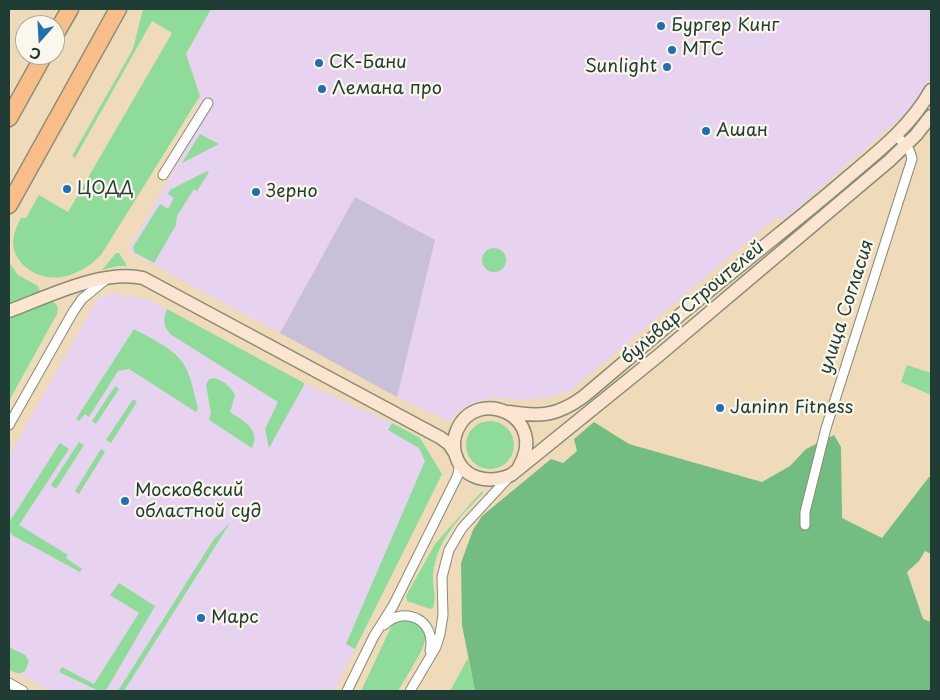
<!DOCTYPE html>
<meta charset="utf-8">
<style>
body{margin:0}
#map{position:relative;width:940px;height:700px;overflow:hidden;background:#efdbb9;font-family:"Playpen Sans",sans-serif}
canvas{display:block}
.frame{position:absolute;inset:0;border:10px solid #1f3d34;pointer-events:none}
.north{position:absolute;left:15px;top:15px;width:50px;height:50px;box-sizing:border-box;background:#fbf7ec;border:1px solid #a3ada2;border-radius:50%;rotate:199deg;font-size:14px;font-weight:700;line-height:20px;text-align:center;color:#1f3d34}
.north::after{content:'';display:block;margin:auto;width:18px;height:22px;background:#1f6fb2;clip-path:polygon(50% 0,100% 100%,50% 72%,0 100%)}
</style>
<div id="map">
<canvas width="940" height="700"></canvas>
<div class="frame"></div>
<div class="north">С</div>
</div>
<script>
const c = document.querySelector('canvas').getContext('2d');
c.lineJoin = 'round';
function paint(path, color) { c.fillStyle = color; c.fill(path, 'evenodd'); }
function trace(path, color, width, dash) { c.strokeStyle = color; c.lineWidth = width; c.lineCap = dash ? 'butt' : 'round'; c.setLineDash(dash || []); c.stroke(path); }
function label(font, color, halo, rows, align = 'center') {
  c.font = font + ' "Playpen Sans",sans-serif'; c.lineWidth = 4.5; c.setLineDash([]); c.textBaseline = 'middle'; c.strokeStyle = halo; c.fillStyle = color; for (const [text, x, y, turn = 0] of rows) {
    c.save(); c.translate(x, y); c.rotate((+turn || 0) * Math.PI / 180); c.textAlign = isNaN(turn) ? turn : align; if (halo) c.strokeText(text, 0, 0); c.fillText(text, 0, 0); c.restore();
  }
}
paint(new Path2D(`
 M 211,9 L 931,9 L 931,75 L 914,106 L 782,221 L 778,216 L 569,392 L 545,398 L 527,400 L 492,398 L 473,403 L 455,414 L 451,422 L 397,397 L 435,241 L 355,198 L 280,333 L 190,285 L 128,250 L 207,112 L 199,108 L 200,96 L 186,54 Z
 M 114,293 L 150,300 L 304,383 L 392,423 L 420,438 L 442,474 L 334,691 L 50,691 L 9,669 L 9,456 L 98,298 Z`), '#e7d2ef');
paint(new Path2D(`
 M 355,197 L 435,240 L 397,397 L 280,333 Z`), '#c8bfd8');
paint(new Path2D(`
 M 143,9 L 211,9 L 186,54 L 200,96 L 101,255 C 90,266 78,274 62,277 C 39,281 12,265 13,240 C 14,232 17,225 21,218 L 26,218 L 39,195 L 68,212 L 172,33 L 152,21 L 75,158 L 72,156 L 133,49 Z
 M 200,134 L 219,144 L 182,163 Z
 M 207,171 L 209,172 L 197,191 L 194,189 L 177,216 L 176,225 L 154,263 L 134,252 L 133,247 L 160,204 L 168,209 L 174,198 L 168,194 L 170,190 Z
 M482 260a12 12 0 1 1 24 0a12 12 0 1 1-24 0Z
 M 116,253 L 119,253 L 127,266 L 118,266 L 102,270 Z
 M 9,262 L 18,275 L 38,286 L 40,292 L 9,305 Z
 M 50,300 C 57,303 59,307 57,314 L 9,401 L 9,314 Z
 M 167,309 L 304,383 L 304,385 L 269,448 L 265,429 L 278,402 L 170,334 C 163,325 163,320 167,309 Z
 M 134,329 C 150,338 172,347 183,363 C 191,375 194,394 198,408 L 196,412 L 129,369 L 118,371 L 89,417 L 85,414 L 79,421 L 76,419 Z
 M 907,365 L 931,373 L 931,395 L 901,382 Z
 M 214,378 C 223,380 232,387 235,396 L 230,412 C 243,421 261,429 252,448 L 209,420 L 211,413 L 206,385 L 209,379 Z
 M 115,386 L 119,389 L 96,424 L 92,421 Z
 M 133,399 L 137,402 L 111,443 L 106,440 Z
 M466 445a24 24 0 1 1 48 0a24 24 0 1 1-48 0Z
 M 392,423 L 420,438 L 442,474 L 355,649 L 346,644 L 425,461 L 419,448 L 388,430 Z
 M 79,442 L 84,445 L 56,489 L 51,485 Z
 M 60,443 L 69,449 L 19,525 L 68,555 L 66,558 L 82,569 L 80,572 L 12,535 L 9,529 L 10,521 Z
 M 101,449 L 105,452 L 79,494 L 75,491 Z
 M 482,491 L 483,493 C 460,517 437,539 433,574 C 432,584 437,599 433,608 L 430,609 L 407,601 L 406,596 L 435,544 Z
 M 230,523 L 124,691 L 118,691 L 214,539 Z
 M 119,583 L 155,606 L 108,687 L 105,691 L 99,691 L 59,672 L 62,667 L 94,684 L 139,613 L 110,595 Z
 M 408,620 C 435,629 425,645 414,664 C 409,673 403,682 398,691 L 361,691 L 392,625 L 399,621 Z
 M 9,647 L 25,655 L 29,661 L 25,671 C 19,675 15,673 9,669 Z
 M 468,658 L 475,691 L 450,691 Z`), '#8fdc9a');
paint(new Path2D(`
 M 594,422 L 629,444 L 762,482 L 790,466 L 806,449 L 834,435 L 841,447 L 842,518 L 882,538 L 929,477 L 931,477 L 931,554 L 925,551 L 919,561 L 907,572 L 923,619 L 931,622 L 931,691 L 475,691 L 462,625 L 461,563 L 473,530 L 482,516 L 551,459 L 563,463 L 577,451 L 574,439 Z`), '#73bc82');
const street = new Path2D(`
 M 163,175 L 208,103
 M 9,425 L 73,312 L 82,299 L 104,281
 M 805,525 L 805,512 L 826,428 L 912,159 C 910,147 903,142 895,135
 M 384,625 C 405,604 437,621 430,651
 M 9,683 L 23,691
 M 347,691 L 374,636 L 393,606 L 457,477 L 459,470 L 458,461
 M 410,691 L 436,647 L 440,634 L 443,615 L 442,577 L 449,550 L 462,528 L 509,477`);
const secondary = new Path2D(`
 M 9,311 C 47,297 102,269 143,278 L 441,438 L 449,444 L 455,453
 M 509,412 C 540,417 557,416 583,397 C 632,356 681,313 731,273 C 770,241 810,210 848,177 C 879,151 911,126 931,90
 M 519,467 C 549,416 477,385 457,430 C 454,437 453,445 455,453 C 462,480 489,484 511,475 L 658,356 L 889,161 L 916,135 L 931,116`);
const highway = new Path2D(`
 M 55,35 L 70,9
 M 9,118 L 44,55
 M 9,205 L 118,9`);
trace(street, '#878c76', 11);
trace(secondary, '#878c76', 15);
trace(highway, '#878c76', 19);
trace(street, '#fff', 9);
trace(secondary, '#fce5d0', 12);
trace(highway, '#f8bd89', 16);
for (const [x, y, r, color] of [
 [661,26,5,"#1f6fb2"],
 [672,50,5,"#1f6fb2"],
 [319,63,5,"#1f6fb2"],
 [667,67,5,"#1f6fb2"],
 [322,89,5,"#1f6fb2"],
 [706,131,5,"#1f6fb2"],
 [67,189,5,"#1f6fb2"],
 [256,192,5,"#1f6fb2"],
 [720,408,5,"#1f6fb2"],
 [125,501,5,"#1f6fb2"],
 [201,618,5,"#1f6fb2"]
]) { const dot = new Path2D(); dot.arc(x, y, r, 0, 2 * Math.PI); c.fillStyle = color; c.fill(dot); trace(dot, '#fbf7ec', 2); }
label('18px', '#1f3d34', '#fbf7ec', [
 ["Бургер Кинг",671,26],
 ["МТС",682,50],
 ["СК-Бани",329,63],
 ["Sunlight",657,67,"right"],
 ["Лемана про",332,89],
 ["Ашан",716,131],
 ["ЦОДД",77,189],
 ["Зерно",266,192],
 ["Janinn Fitness",730,408],
 ["Московский",135,491],
 ["областной суд",135,512],
 ["Марс",211,618]
], 'left');
label('18px', '#1f3d34', '#fbf7ec', [
 ["бульвар Строителей",693,303,-40],
 ["улица Согласия",847,307,-72]
]);
</script>
